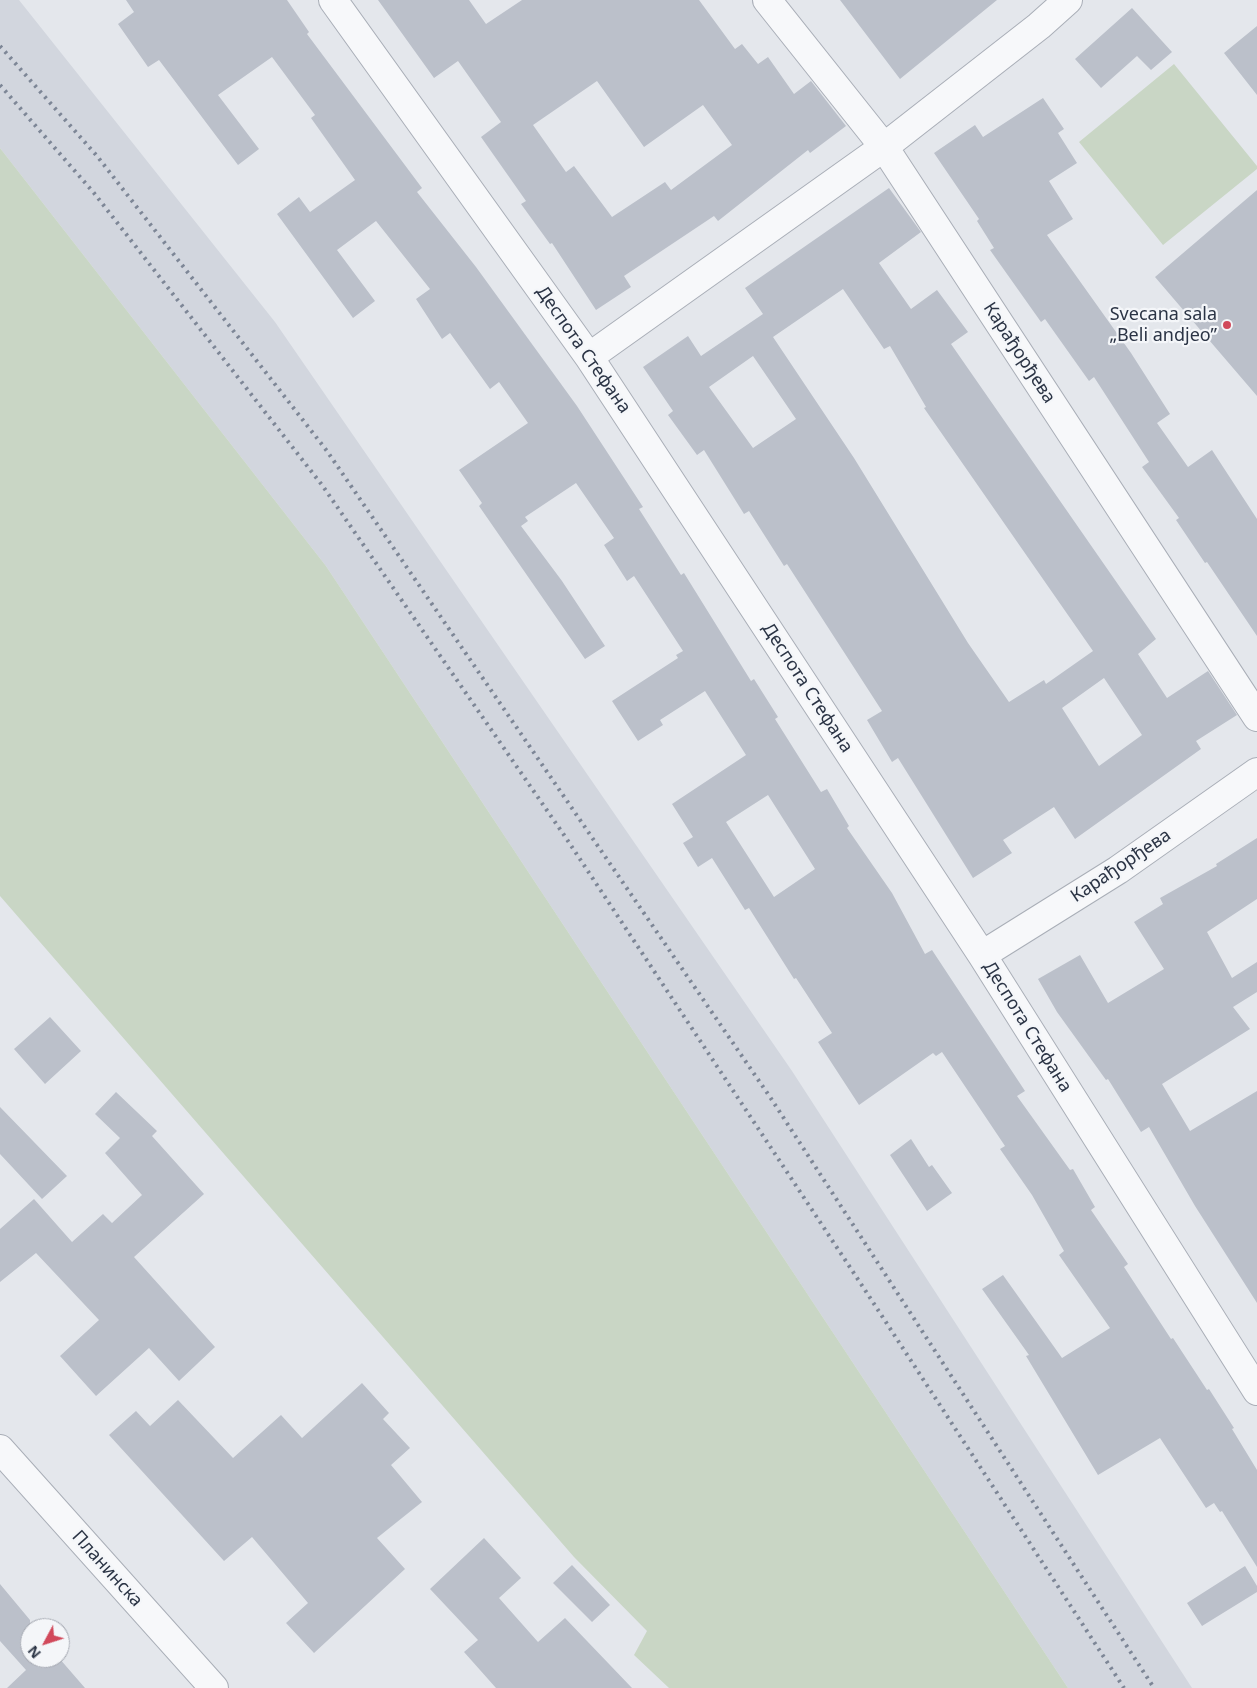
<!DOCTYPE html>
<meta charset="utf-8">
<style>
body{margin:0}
#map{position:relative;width:1257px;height:1688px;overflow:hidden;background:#e4e7ec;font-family:"Noto Sans",sans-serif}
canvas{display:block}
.north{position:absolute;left:20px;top:1618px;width:50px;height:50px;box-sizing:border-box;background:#f4f6f9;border:1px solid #a4a8b1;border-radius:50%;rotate:230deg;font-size:14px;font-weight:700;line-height:20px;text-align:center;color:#2b3445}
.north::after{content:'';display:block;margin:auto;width:18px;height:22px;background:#d1495b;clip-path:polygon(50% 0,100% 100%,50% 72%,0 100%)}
</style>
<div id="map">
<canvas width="1257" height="1688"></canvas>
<div class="north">N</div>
</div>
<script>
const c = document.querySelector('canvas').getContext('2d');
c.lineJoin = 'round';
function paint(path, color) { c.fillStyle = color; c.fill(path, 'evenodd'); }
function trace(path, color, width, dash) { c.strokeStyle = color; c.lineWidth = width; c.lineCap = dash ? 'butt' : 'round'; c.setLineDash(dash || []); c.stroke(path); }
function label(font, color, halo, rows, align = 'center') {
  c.font = font + ' "Noto Sans",sans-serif'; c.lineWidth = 4.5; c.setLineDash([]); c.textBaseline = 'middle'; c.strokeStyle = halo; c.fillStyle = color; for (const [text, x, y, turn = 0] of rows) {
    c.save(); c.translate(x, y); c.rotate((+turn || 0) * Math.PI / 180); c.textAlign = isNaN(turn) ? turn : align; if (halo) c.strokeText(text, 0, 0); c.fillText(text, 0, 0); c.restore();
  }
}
paint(new Path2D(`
 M 0,0 L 19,0 L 275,322 L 792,1071 L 1192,1688 L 1068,1688 L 326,566 L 0,148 Z`), '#d2d6de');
paint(new Path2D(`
 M 1174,64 L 1257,166 L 1257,169 L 1163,245 L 1079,142 Z
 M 0,148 L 326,566 L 1068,1688 L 669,1688 L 634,1655 L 647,1631 L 574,1557 L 0,896 Z`), '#c9d6c5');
paint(new Path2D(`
 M 126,0 L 287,0 L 309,32 L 307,34 L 422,188 L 417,192 L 476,267 L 577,406 L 643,507 L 639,509 L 681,575 L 684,573 L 751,681 L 754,679 L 778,717 L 775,719 L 821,792 L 827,789 L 849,826 L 847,828 L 892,893 L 925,954 L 932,950 L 1025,1091 L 1017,1096 L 1070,1170 L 1073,1169 L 1095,1207 L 1091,1210 L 1128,1264 L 1124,1267 L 1171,1339 L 1173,1338 L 1207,1390 L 1209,1389 L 1234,1428 L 1232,1429 L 1257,1470 L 1257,1567 L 1222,1511 L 1220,1512 L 1214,1503 L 1206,1508 L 1160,1438 L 1098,1475 L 1026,1356 L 1029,1355 L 982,1289 L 1003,1275 L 1062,1358 L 1110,1328 L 1059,1255 L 1064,1251 L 1032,1195 L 1000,1149 L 1005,1146 L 942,1052 L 936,1056 L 933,1053 L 859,1105 L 818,1042 L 832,1033 L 796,978 L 794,979 L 749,908 L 745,910 L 712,858 L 698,867 L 683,843 L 693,837 L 672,804 L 746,755 L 705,691 L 660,720 L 663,725 L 638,741 L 612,701 L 678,658 L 676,655 L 683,651 L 634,576 L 627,581 L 604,545 L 614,538 L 576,483 L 525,517 L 528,521 L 521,526 L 562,581 L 605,646 L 585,659 L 479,506 L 482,503 L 459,470 L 528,423 L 499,382 L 490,389 L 450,333 L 442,339 L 416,299 L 430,289 L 376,221 L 337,250 L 375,301 L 353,318 L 277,214 L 299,197 L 310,212 L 355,180 L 311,118 L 315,115 L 272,57 L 218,95 L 259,149 L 238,165 L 159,60 L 148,67 L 118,24 L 134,12 ZM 768,795 L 815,869 L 774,897 L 726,822 Z
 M 378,0 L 469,0 L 486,24 L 522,0 L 699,0 L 735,49 L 742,44 L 758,64 L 768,57 L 794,94 L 811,81 L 846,126 L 810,153 L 808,150 L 718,221 L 714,216 L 624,276 L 631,287 L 596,310 L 552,243 L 550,244 L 521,204 L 526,201 L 481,137 L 501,122 L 458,61 L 434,78 ZM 597,81 L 644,147 L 703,105 L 732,145 L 671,190 L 665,182 L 612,217 L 574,166 L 566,172 L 533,125 Z
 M 840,0 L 997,0 L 900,79 Z
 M 1132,8 L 1172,52 L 1151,70 L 1137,56 L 1101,88 L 1075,59 Z
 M 1257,26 L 1257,95 L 1224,53 Z
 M 1043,98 L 1064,129 L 1058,133 L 1077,163 L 1049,181 L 1073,219 L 1047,235 L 1131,353 L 1170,414 L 1157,423 L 1188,467 L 1212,450 L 1257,519 L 1257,636 L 1207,562 L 1205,563 L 1176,520 L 1179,518 L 1142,467 L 1149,462 L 1094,377 L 1089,381 L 1045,319 L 1041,322 L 990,250 L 994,248 L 977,221 L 979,219 L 934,153 L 975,125 L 983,137 Z
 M 889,188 L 921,232 L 879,263 L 911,309 L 937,290 L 968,332 L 951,344 L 1156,639 L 1138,654 L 1167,698 L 1208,671 L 1237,715 L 1196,741 L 1201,749 L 1075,839 L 1054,807 L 1003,840 L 1012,853 L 973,878 L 898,758 L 892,762 L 867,720 L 882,711 L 787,564 L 784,566 L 749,511 L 744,514 L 704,450 L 697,455 L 668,415 L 673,411 L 643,367 L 688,336 L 701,356 L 763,314 L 745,288 ZM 843,289 L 884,349 L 890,346 L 926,407 L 924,408 L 1093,651 L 1046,684 L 1044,680 L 1009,702 L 968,643 L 854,458 L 773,337 ZM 753,356 L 796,419 L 753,448 L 709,387 ZM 1104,678 L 1142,735 L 1099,766 L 1062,708 Z
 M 1257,190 L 1257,396 L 1155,277 Z
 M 1257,838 L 1257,899 L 1207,932 L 1232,978 L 1257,962 L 1257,992 L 1233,1007 L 1250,1029 L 1162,1084 L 1190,1131 L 1257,1091 L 1257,1303 L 1195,1206 L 1149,1127 L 1141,1132 L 1108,1079 L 1106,1080 L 1057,1012 L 1038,979 L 1080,955 L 1108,1003 L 1164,969 L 1134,922 L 1163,904 L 1160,898 L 1217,866 L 1216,864 Z
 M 50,1017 L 81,1051 L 45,1084 L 14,1049 Z
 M 116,1092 L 157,1131 L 152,1136 L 204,1194 L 134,1257 L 215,1347 L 179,1381 L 149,1348 L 96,1396 L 60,1356 L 99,1320 L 36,1253 L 0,1282 L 0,1229 L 34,1199 L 72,1242 L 103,1214 L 112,1223 L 142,1195 L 105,1153 L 120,1138 L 95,1114 Z
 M 0,1107 L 67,1176 L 42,1199 L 0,1154 Z
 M 911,1139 L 929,1167 L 932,1165 L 952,1193 L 927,1211 L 890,1155 Z
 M 362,1383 L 389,1413 L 383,1419 L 410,1448 L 391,1465 L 422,1502 L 377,1538 L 405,1569 L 314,1653 L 286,1623 L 308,1603 L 252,1537 L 224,1561 L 109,1435 L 136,1411 L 150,1426 L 178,1400 L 233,1458 L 281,1415 L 302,1438 Z
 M 484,1538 L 521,1578 L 499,1598 L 538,1642 L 565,1618 L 632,1688 L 496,1688 L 464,1652 L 478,1640 L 430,1589 Z
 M 572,1565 L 610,1605 L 592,1622 L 553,1583 Z
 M 1245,1566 L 1257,1586 L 1257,1592 L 1202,1626 L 1187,1603 Z
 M 0,1584 L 30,1620 L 30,1658 L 59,1658 L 85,1688 L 7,1688 L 26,1670 L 0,1641 Z`), '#bbc0ca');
const minor = new Path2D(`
 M 333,0 L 589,357 L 982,955 L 1257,1391
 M 767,0 L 884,147 L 1257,717
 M 589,357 L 884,147 L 1039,26 L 1068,0
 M 982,955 L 1118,870 L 1257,772
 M 0,1449 L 214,1688`);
trace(minor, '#a9aeb7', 30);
trace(minor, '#f7f8fa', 28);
trace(new Path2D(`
 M 0,46 L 97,156 L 327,451 L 770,1097 L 1154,1688
 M 0,85 L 94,193 L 322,485 L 564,835 L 865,1290 L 1124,1688`), '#7d8696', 4, [2.5, 5]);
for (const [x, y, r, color] of [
 [1227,325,5,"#d1495b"]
]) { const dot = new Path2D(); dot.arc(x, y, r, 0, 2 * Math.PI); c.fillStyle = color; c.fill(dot); trace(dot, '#f4f6f9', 2); }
label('18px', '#2b3445', '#f4f6f9', [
 ["Svecana sala",1217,315],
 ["„Beli andjeo”",1217,336]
], 'right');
label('18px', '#2b3445', '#f4f6f9', [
 ["Деспота Стефана",583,350,55],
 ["Карађорђева",1019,353,57],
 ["Деспота Стефана",807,688,57],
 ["Карађорђева",1121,866,-34],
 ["Деспота Стефана",1027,1027,58],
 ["Планинска",107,1569,48]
]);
</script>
